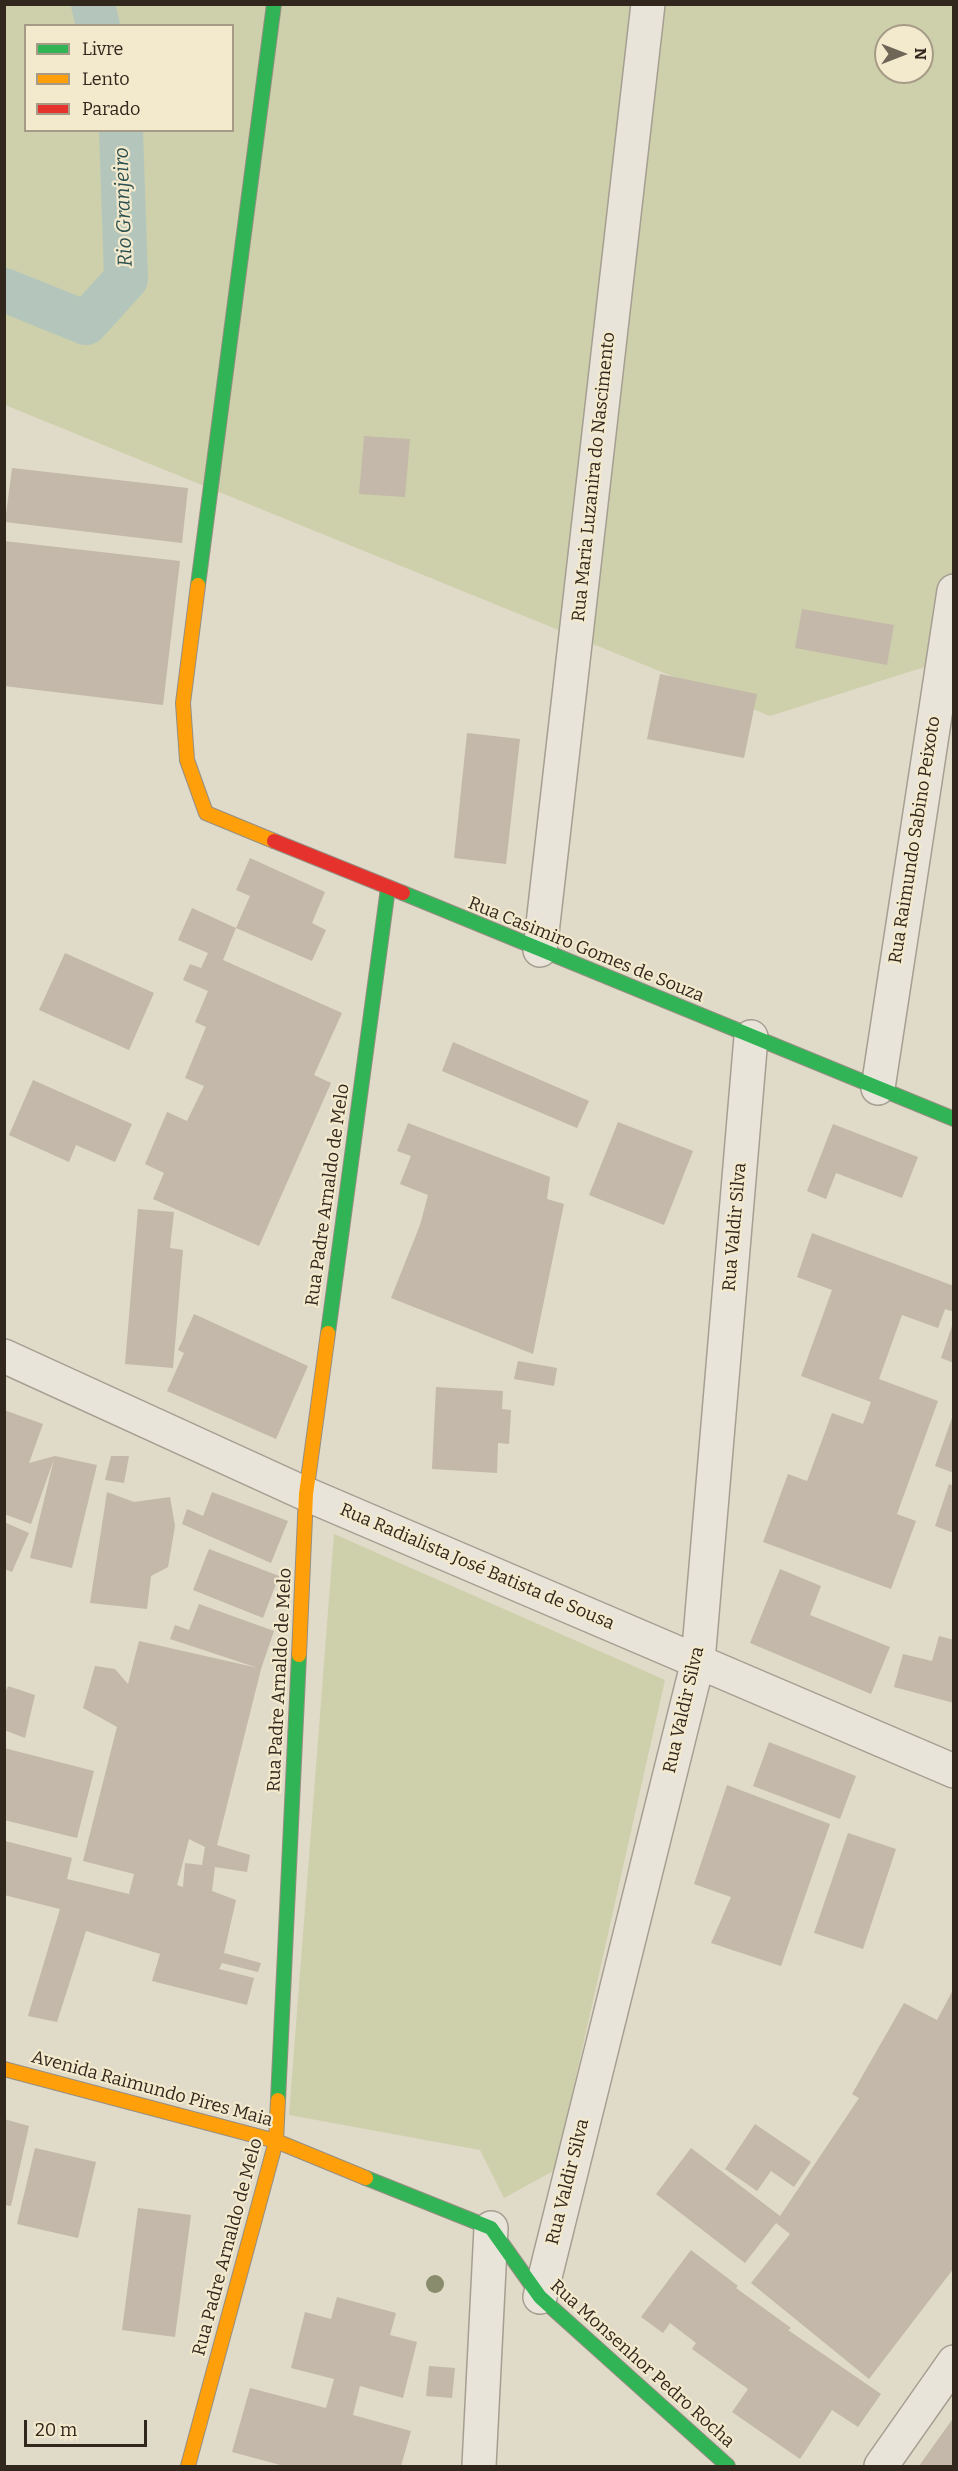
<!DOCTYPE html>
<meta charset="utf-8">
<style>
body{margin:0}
#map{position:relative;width:958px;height:2471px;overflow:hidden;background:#e0dac8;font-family:Bitter,serif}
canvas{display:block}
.frame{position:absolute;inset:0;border:6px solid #32271c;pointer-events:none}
.legend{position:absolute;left:24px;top:24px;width:210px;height:108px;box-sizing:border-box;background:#f3e9cd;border:2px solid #a69b86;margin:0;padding:8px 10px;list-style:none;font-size:18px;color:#32271c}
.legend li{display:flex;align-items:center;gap:12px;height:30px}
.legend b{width:30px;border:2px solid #a69b86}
.north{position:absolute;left:874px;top:24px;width:60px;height:60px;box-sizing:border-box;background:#f3e9cd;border:2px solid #a69b86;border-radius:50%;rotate:90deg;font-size:16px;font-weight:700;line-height:24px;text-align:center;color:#32271c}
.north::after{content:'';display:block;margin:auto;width:21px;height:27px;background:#6f6658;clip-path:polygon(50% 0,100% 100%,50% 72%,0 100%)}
.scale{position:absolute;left:24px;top:2420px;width:123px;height:27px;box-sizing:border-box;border:3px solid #32271c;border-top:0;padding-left:8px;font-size:18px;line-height:21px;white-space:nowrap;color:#32271c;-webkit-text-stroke:4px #f3e9cd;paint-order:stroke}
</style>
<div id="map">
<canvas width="958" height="2471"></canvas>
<div class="frame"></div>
<ul class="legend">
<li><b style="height:8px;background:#30b455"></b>Livre</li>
<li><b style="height:8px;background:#ff9f0a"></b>Lento</li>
<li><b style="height:8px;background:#e5322d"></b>Parado</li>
</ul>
<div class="north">N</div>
<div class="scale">20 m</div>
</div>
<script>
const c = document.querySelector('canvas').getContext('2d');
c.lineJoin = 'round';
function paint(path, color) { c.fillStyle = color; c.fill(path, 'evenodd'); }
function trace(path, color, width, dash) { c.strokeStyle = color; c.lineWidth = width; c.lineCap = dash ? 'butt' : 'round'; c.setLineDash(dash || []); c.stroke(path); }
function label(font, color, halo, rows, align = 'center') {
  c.font = font + ' Bitter,serif'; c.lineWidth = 4.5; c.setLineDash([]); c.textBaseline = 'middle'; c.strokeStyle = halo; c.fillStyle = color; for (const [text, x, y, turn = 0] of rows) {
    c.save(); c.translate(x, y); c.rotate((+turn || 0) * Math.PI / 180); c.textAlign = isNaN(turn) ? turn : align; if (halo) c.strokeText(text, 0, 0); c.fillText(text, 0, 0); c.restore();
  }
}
paint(new Path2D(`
 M 4,5 L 953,5 L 953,658 L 770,716 L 5,405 ZM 26,26 L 232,26 L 232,130 L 26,130 ZM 886,36 L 922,36 L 922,72 L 886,72 Z
 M 334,1534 L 665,1680 L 555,2170 L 504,2198 L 480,2150 L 289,2115 Z`), '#ced0ab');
trace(new Path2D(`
 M 93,4 L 98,26
 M 4,290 L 86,323 L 126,279 L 121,130`), '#b4c6bb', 44);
paint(new Path2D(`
 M 364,436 L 410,439 L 405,497 L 359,494 Z
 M 12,468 L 188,488 L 182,543 L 5,522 Z
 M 4,541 L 180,561 L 163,705 L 4,686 Z
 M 802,609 L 894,625 L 887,665 L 795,648 Z
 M 660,674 L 757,694 L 744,758 L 647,739 Z
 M 467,733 L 520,739 L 506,864 L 454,858 Z
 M 250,858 L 325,892 L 312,923 L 326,930 L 312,961 L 236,928 L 250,896 L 236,890 Z
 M 192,908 L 236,928 L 223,960 L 342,1013 L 314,1075 L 331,1083 L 259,1246 L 153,1199 L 164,1173 L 145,1164 L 167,1112 L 187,1121 L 204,1086 L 185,1078 L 206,1027 L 195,1022 L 208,991 L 183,980 L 190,964 L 201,968 L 208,953 L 178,940 Z
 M 65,953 L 154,993 L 129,1050 L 39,1010 Z
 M 453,1042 L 589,1101 L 577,1128 L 442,1071 Z
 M 33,1080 L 132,1124 L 115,1162 L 76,1145 L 69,1162 L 9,1135 Z
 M 618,1122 L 693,1151 L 664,1225 L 589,1195 Z
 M 408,1123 L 550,1177 L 547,1199 L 564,1204 L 533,1354 L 391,1298 L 420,1225 L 428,1195 L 400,1184 L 411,1156 L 397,1151 Z
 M 833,1124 L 918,1157 L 902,1198 L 836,1173 L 826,1199 L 807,1191 Z
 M 138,1209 L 174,1212 L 170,1248 L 183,1250 L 173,1368 L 125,1364 Z
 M 812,1233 L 954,1286 L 954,1312 L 945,1309 L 938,1328 L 902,1315 L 879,1379 L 938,1401 L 897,1514 L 916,1521 L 891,1589 L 763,1542 L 788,1474 L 807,1481 L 832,1413 L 863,1424 L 871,1402 L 801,1376 L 832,1290 L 797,1277 Z
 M 194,1314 L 308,1366 L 276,1439 L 167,1391 L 184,1353 L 178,1350 Z
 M 953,1323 L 954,1323 L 954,1363 L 941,1358 Z
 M 518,1361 L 557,1368 L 554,1386 L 514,1379 Z
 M 436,1387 L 503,1391 L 502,1409 L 511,1410 L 509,1444 L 498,1443 L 497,1473 L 432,1469 Z
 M 4,1410 L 43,1424 L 29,1463 L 55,1456 L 97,1465 L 72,1568 L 30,1558 L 54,1459 L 31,1524 L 4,1514 Z
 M 953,1415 L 954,1415 L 954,1473 L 935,1466 Z
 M 111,1456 L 129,1456 L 124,1483 L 105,1480 Z
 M 949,1484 L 954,1486 L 954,1533 L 935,1526 Z
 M 107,1492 L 134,1502 L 170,1497 L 175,1526 L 168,1567 L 151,1576 L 147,1609 L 90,1603 Z
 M 212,1492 L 288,1521 L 271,1563 L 182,1524 L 187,1509 L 203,1516 Z
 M 4,1522 L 29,1533 L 12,1572 L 4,1569 Z
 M 209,1549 L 279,1576 L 263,1618 L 193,1590 Z
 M 780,1569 L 821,1586 L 810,1615 L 890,1647 L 871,1694 L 750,1643 Z
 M 199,1604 L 274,1631 L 261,1669 L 217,1845 L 250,1855 L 247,1872 L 215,1867 L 212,1891 L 236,1900 L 224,1953 L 261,1963 L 258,1972 L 222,1963 L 219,1969 L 254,1978 L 247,2005 L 152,1981 L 160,1954 L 86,1931 L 57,2022 L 28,2016 L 60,1909 L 4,1895 L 5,1841 L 72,1858 L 67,1879 L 129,1894 L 134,1874 L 83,1861 L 117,1727 L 83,1708 L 95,1666 L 115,1669 L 128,1684 L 139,1641 L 258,1668 L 170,1639 L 175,1625 L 189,1630 ZM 189,1839 L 205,1847 L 202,1865 L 185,1863 L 183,1887 L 177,1885 Z
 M 939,1636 L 954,1640 L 954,1703 L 894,1687 L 903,1654 L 932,1661 Z
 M 8,1686 L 35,1695 L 25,1738 L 4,1730 L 4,1695 Z
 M 769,1742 L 856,1776 L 840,1819 L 753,1786 Z
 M 4,1748 L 94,1771 L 77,1838 L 4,1820 Z
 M 727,1785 L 830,1824 L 781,1966 L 711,1943 L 731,1897 L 694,1884 Z
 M 848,1833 L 896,1849 L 863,1949 L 814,1933 Z
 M 954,1988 L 954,2268 L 869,2379 L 751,2283 L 790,2234 L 776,2223 L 745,2263 L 656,2194 L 691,2148 L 780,2216 L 859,2098 L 852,2094 L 904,2003 L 937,2020 Z
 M 4,2119 L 29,2126 L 11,2206 L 4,2205 Z
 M 755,2124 L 811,2162 L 794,2187 L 771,2171 L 757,2191 L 725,2169 Z
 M 35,2148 L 96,2162 L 78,2238 L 17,2224 Z
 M 138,2208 L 191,2215 L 175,2337 L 122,2330 Z
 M 691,2250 L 738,2286 L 736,2288 L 791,2328 L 788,2330 L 881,2394 L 858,2427 L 832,2410 L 800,2459 L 732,2412 L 748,2389 L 692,2349 L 696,2343 L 670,2323 L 663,2333 L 641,2317 Z
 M 337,2297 L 396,2313 L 390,2335 L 417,2342 L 403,2398 L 360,2386 L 353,2415 L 411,2431 L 401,2466 L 284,2466 L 232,2452 L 250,2388 L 326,2408 L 334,2379 L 291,2368 L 305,2312 L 331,2319 Z
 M 429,2366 L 455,2368 L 452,2398 L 426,2396 Z
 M 954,2417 L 954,2466 L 919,2466 Z`), '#c3b8a9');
const street = new Path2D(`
 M 540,950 L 648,4
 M 878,1088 L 954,591
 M 4,1356 L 306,1494 L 954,1771
 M 540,2297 L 698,1661 L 751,1037
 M 479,2466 L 491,2228
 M 881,2466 L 954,2362`);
const fast = new Path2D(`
 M 198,585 L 274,4
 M 403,893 L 954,1119
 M 328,1333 L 388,888
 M 278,2100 L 299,1655
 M 366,2178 L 491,2228 L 540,2297 L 728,2466`);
const slow = new Path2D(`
 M 198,585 L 183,703 L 187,760 L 206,813 L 274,841
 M 299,1655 L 306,1494 L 328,1333
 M 4,2069 L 276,2141 L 366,2178
 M 188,2466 L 276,2141 L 278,2100`);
const jam = new Path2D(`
 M 274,841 L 403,893`);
trace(street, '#a59f92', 36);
trace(fast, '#958e82', 16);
trace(slow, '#958e82', 16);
trace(jam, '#958e82', 16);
trace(street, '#e8e4d9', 33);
trace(fast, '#30b455', 14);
trace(slow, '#ff9f0a', 14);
trace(jam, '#e5322d', 14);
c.fillStyle = '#898c6d';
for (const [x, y] of [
 [435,2284]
]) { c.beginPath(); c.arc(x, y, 9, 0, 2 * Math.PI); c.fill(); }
label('18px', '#32271c', '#f3e9cd', [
 ["Rua Maria Luzanira do Nascimento",594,477,-84],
 ["Rua Raimundo Sabino Peixoto",915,840,-81],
 ["Rua Casimiro Gomes de Souza",586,950,22],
 ["Rua Padre Arnaldo de Melo",328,1195,-82],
 ["Rua Valdir Silva",735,1227,-85],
 ["Rua Radialista José Batista de Sousa",477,1567,23],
 ["Rua Padre Arnaldo de Melo",280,1680,-87],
 ["Rua Valdir Silva",684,1710,-77],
 ["Avenida Raimundo Pires Maia",152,2089,15],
 ["Rua Valdir Silva",568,2182,-76],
 ["Rua Padre Arnaldo de Melo",228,2247,-75],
 ["Rua Monsenhor Pedro Rocha",642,2364,42]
]);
label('italic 20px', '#2c5150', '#f3e9cd', [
 ["Rio Granjeiro",124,207,-92]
]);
</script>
